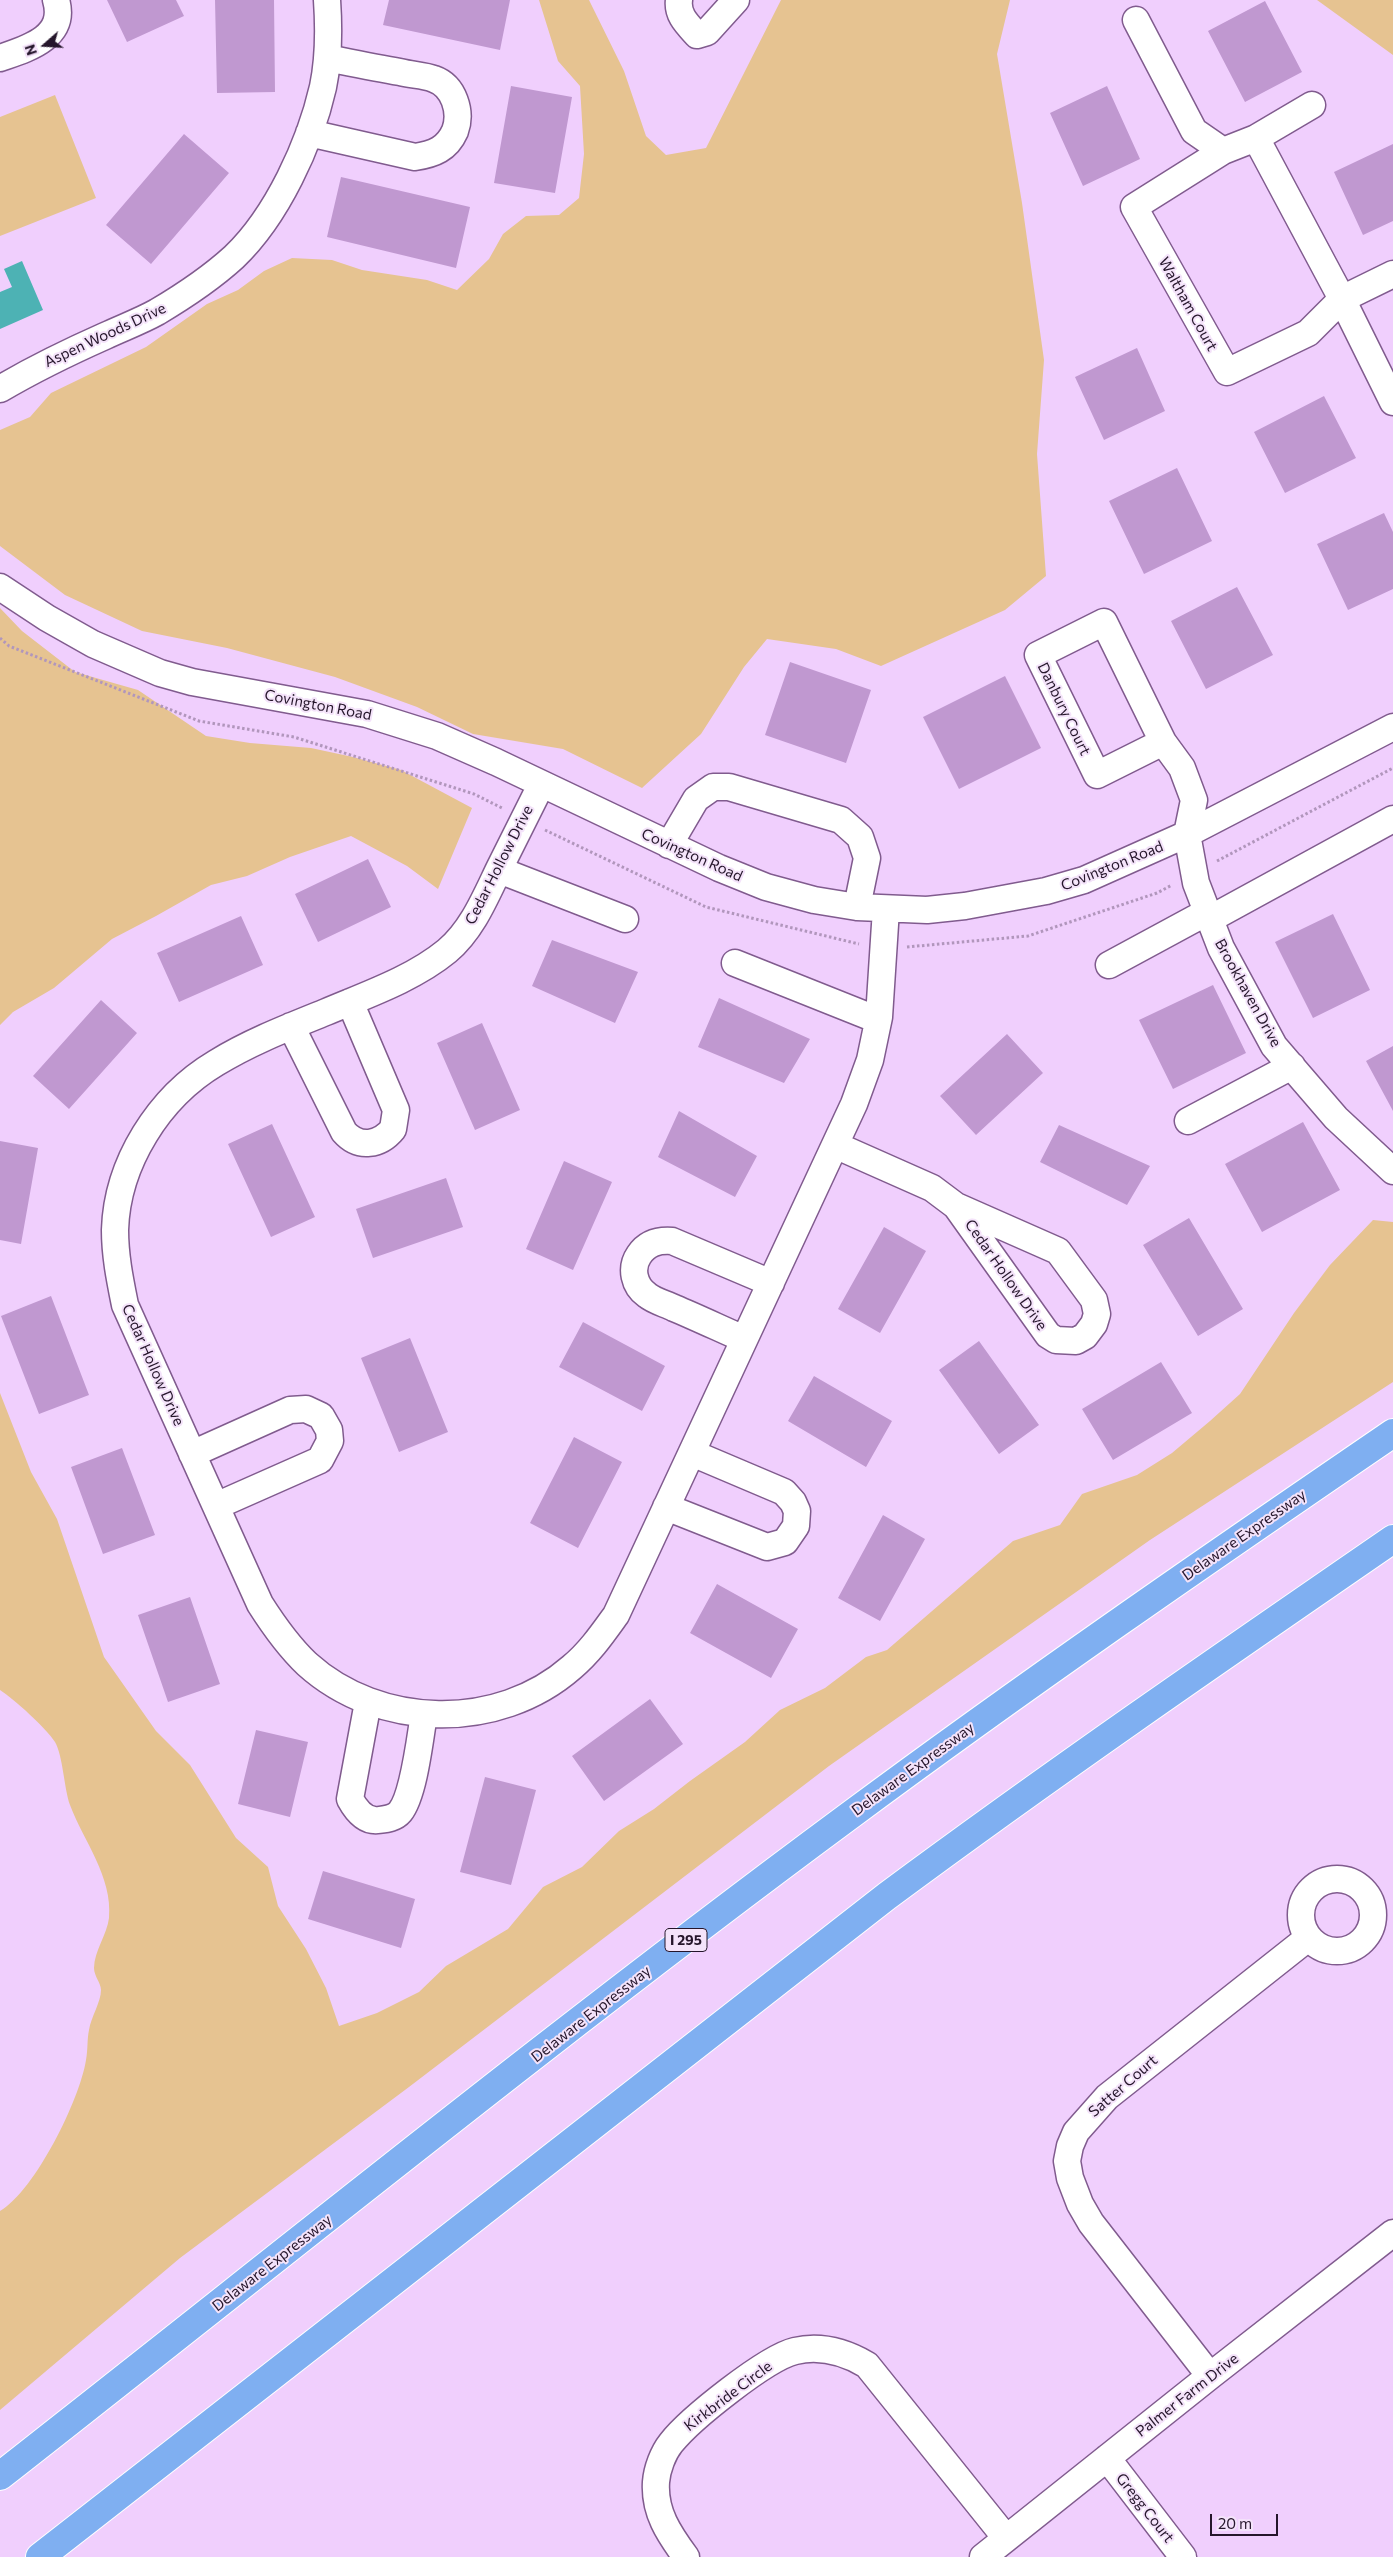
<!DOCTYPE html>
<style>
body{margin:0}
#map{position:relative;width:1393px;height:2557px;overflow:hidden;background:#f0cffd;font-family:Commissioner,sans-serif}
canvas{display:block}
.north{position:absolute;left:20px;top:20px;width:50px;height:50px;-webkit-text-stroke:4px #f4e3fa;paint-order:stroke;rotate:251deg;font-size:14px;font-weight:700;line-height:20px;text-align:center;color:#25162b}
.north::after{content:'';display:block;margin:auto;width:18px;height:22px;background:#25162b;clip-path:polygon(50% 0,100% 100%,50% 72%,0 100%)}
.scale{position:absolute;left:1210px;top:2514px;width:68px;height:22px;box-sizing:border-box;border:2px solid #25162b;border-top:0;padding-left:6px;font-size:15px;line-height:18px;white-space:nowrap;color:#25162b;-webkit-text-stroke:4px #f4e3fa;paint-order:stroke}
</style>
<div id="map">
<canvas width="1393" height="2557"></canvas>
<div class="north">N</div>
<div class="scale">20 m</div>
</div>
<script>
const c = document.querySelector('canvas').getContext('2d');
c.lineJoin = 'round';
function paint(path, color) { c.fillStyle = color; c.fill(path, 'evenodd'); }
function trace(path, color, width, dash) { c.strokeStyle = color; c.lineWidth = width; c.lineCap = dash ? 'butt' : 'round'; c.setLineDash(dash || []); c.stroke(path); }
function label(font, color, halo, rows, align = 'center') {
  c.font = font + ' Commissioner,sans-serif'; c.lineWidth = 4; c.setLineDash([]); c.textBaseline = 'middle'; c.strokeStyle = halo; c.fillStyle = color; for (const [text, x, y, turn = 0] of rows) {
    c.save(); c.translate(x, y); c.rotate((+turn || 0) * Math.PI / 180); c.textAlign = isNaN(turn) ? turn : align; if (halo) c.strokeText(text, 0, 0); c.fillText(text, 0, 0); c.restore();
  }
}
paint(new Path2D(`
 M 539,0 L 589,0 L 624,71 L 646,136 L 666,155 L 706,148 L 781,0 L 1010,0 L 997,54 L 1022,203 L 1044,360 L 1037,454 L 1046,576 L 1005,610 L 881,666 L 836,649 L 767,639 L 744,667 L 701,734 L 642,788 L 563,749 L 473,734 L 417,707 L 335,677 L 227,648 L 142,631 L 65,595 L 0,546 L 0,430 L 30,417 L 51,393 L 146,347 L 207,304 L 238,290 L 264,271 L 292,258 L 332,260 L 362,270 L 427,280 L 457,290 L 489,259 L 503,234 L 526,216 L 559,215 L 579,198 L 584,154 L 580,86 L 558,61 Z
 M 1317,0 L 1393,0 L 1393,55 Z
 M 55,95 L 96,198 L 0,236 L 0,117 Z
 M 0,608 L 22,631 L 75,672 L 138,690 L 206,736 L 250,743 L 311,748 L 353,757 L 401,770 L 472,808 L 438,889 L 407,866 L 351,836 L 290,857 L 247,876 L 211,885 L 156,916 L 112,939 L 54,988 L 13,1012 L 0,1025 Z
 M 1373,1220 L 1393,1222 L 1393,1382 L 1150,1540 L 829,1766 L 409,2087 L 180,2258 L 0,2410 L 0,2211 C 35,2191 80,2099 86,2060 C 88,2050 87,2039 89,2030 C 91,2017 101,2002 101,1990 C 101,1983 94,1976 94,1968 C 94,1951 107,1935 109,1918 C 113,1877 83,1840 70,1805 C 64,1788 63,1756 55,1742 C 46,1728 14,1699 0,1690 L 0,1393 L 31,1472 L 57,1519 L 104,1657 L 156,1731 L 190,1765 L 236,1838 L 268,1867 L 278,1906 L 306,1949 L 326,1988 L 339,2026 L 377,2013 L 419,1992 L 446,1966 L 508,1929 L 543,1887 L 582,1867 L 619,1831 L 654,1809 L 690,1781 L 745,1742 L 780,1710 L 825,1688 L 866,1657 L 887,1650 L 1013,1541 L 1060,1525 L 1082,1494 L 1137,1475 L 1172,1453 L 1210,1421 L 1240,1394 L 1294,1313 L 1330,1265 Z`), '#e6c391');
paint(new Path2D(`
 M 22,261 L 43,310 L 0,329 L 0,292 L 12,287 L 4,269 Z`), '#4db2b4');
paint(new Path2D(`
 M 107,0 L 176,0 L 184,16 L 127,42 Z
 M 215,0 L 274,0 L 275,92 L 217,93 Z
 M 389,0 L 510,0 L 500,50 L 383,25 Z
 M 1265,1 L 1302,72 L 1245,102 L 1208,31 Z
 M 511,86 L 572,97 L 555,193 L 494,183 Z
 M 1107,86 L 1140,159 L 1083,186 L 1050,113 Z
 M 184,134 L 229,173 L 151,264 L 106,225 Z
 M 1393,144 L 1393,221 L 1363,235 L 1334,172 Z
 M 341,177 L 470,207 L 456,268 L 327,237 Z
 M 1137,348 L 1165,411 L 1104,440 L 1075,377 Z
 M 1324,396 L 1356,458 L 1285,493 L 1254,432 Z
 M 1177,468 L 1212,541 L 1144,574 L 1109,501 Z
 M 1384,513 L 1393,532 L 1393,589 L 1348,610 L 1317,544 Z
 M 1237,587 L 1273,655 L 1206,689 L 1171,621 Z
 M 790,662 L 871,690 L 846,763 L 765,735 Z
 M 1005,676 L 1041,748 L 959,789 L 923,717 Z
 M 368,859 L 391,907 L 318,942 L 295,894 Z
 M 1333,914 L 1370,990 L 1313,1018 L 1275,942 Z
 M 241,916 L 263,965 L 179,1002 L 157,953 Z
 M 552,940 L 638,972 L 615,1023 L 532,986 Z
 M 1213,985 L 1246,1053 L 1173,1089 L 1139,1020 Z
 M 719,998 L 810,1039 L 784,1083 L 698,1047 Z
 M 101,1000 L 137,1033 L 69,1109 L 33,1076 Z
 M 482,1023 L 520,1110 L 475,1130 L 437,1043 Z
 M 1007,1034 L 1043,1073 L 976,1135 L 940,1096 Z
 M 1393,1046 L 1393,1111 L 1366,1061 Z
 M 679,1111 L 757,1156 L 735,1197 L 658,1157 Z
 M 1303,1122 L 1340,1190 L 1262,1232 L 1225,1164 Z
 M 272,1124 L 315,1217 L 271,1237 L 228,1144 Z
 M 1059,1125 L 1150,1166 L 1127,1205 L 1040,1162 Z
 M 0,1141 L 38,1148 L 21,1244 L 0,1240 Z
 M 564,1161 L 612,1182 L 573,1270 L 526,1249 Z
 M 446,1178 L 463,1227 L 373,1258 L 356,1209 Z
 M 1189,1218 L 1243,1309 L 1198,1336 L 1143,1245 Z
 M 884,1227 L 926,1251 L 880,1333 L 838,1309 Z
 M 51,1296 L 89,1395 L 39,1414 L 1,1316 Z
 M 583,1322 L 665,1366 L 642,1411 L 559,1367 Z
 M 410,1338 L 448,1432 L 399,1452 L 361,1358 Z
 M 979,1341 L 1039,1425 L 999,1454 L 939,1370 Z
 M 1161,1362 L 1192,1413 L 1113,1460 L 1082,1409 Z
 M 814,1376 L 892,1421 L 866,1467 L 788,1421 Z
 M 574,1437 L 622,1462 L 578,1548 L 530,1523 Z
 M 122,1448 L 155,1535 L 103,1554 L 71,1467 Z
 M 883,1515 L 925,1539 L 880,1621 L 838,1598 Z
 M 717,1584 L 798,1629 L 771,1678 L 690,1633 Z
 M 190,1597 L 220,1684 L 168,1702 L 138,1615 Z
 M 650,1699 L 683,1744 L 604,1801 L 572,1756 Z
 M 256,1730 L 308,1742 L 290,1817 L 238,1804 Z
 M 485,1777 L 536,1790 L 511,1885 L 460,1872 Z
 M 323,1871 L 415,1899 L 401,1948 L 308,1919 Z`), '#c098d0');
const minor = new Path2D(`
 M 679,0 C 677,15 687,24 697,35 L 707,32 L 736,0
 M 1136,20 L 1194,131 L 1223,151
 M 0,58 C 26,49 67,38 56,0
 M 309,133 L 415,157 C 434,154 447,149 455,131 C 462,112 454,86 434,79 C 424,75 411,75 400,72 C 376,68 352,63 327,58
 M 1256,138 L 1312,105
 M 1393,274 L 1342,299 L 1308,333 L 1227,372 L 1134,207 L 1223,151 L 1256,138 L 1342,299 L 1393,402
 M 0,389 C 34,369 69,352 105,336 C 122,328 141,321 157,312 C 184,296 211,278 234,257 C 277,216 310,144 323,87 C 329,58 329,29 327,0
 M 0,587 L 47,618 L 93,644 L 160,673 L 192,682 L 367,714 L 437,736 L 496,762 L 719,868 L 766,887 L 814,900 L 857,907 L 927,910 L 965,906 L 1046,891 L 1084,880 L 1187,834 L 1393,727
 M 1163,742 L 1097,775 L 1038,655 L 1104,622 L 1163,742 L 1182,768 L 1194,800 L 1187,834 L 1196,883 L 1221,948 L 1274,1046 L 1336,1118 L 1393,1171
 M 541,785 C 527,813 513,841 499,869 C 485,898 472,930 447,951 C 413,979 366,995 326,1012 C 289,1027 250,1042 216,1063 C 159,1097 117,1163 115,1230 C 115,1256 120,1280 125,1305 L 260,1604 C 274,1626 288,1646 307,1664 C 379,1729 498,1732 572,1667 C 590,1652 603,1633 616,1615 L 854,1104 L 870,1060 L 879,1017 L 886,909
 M 669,845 L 696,799 L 713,787 L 729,787 L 841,820 L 860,837 L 867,858 L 857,907
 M 499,870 L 625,919
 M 1210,919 L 1393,819
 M 735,963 L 878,1020
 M 1109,965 L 1207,912
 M 291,1026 L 344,1132 C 359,1149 380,1145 393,1129 L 396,1110 L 350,1002
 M 1188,1121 L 1292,1066
 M 835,1145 L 932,1188 L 956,1206 L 1058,1251 L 1094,1300 L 1097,1314 L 1094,1324 L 1085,1336 L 1076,1341 L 1056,1340 L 1048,1335 L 956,1206
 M 744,1339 C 721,1329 698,1318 674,1308 C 666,1304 654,1301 647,1295 C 634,1286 630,1268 639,1255 C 647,1243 658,1240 672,1241 L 771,1283
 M 192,1454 L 290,1410 L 306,1409 L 321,1416 L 329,1430 L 330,1441 L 320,1460 L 216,1506
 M 666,1507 L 767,1547 L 785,1542 L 796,1526 L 797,1511 L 793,1502 L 784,1492 L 692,1453
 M 368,1702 L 350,1799 C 356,1810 365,1822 379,1820 C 387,1819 395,1818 400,1812 C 414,1795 420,1738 424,1714
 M1301 1915a36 36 0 1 1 72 0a36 36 0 1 1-72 0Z
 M 1210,2376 L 1091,2223 L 1080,2204 L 1070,2178 L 1067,2161 L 1070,2146 L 1076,2132 L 1107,2097 L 1308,1938
 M 1107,2458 L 1183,2557
 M 686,2557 C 669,2534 654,2512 656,2482 C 657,2469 663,2453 671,2443 C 690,2419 766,2358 795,2351 C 821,2345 845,2352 867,2365 L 1006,2538
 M 983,2557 L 1210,2376 L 1393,2233`);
const highway = new Path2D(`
 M 0,2476 C 282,2255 561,2029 849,1816 C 1027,1684 1210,1558 1393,1433
 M 40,2557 L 887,1896 C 1053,1773 1223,1656 1393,1539`);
trace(minor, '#805b8e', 29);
trace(highway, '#fff', 30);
trace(new Path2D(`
 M 0,638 L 9,646 L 199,721 L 294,737 L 474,794 L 504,809
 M 545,830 L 706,907 L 859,944
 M 1217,861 L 1393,768
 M 907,947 L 1028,936 L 1157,893 L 1172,885`), '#b196bc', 3, [2.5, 2.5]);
trace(minor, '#fff', 26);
trace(highway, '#7faff1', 28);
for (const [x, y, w] of [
 [686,1940,42]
]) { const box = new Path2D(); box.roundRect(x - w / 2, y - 11.5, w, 23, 4); c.fillStyle = '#f4e3fa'; c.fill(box); trace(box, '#25162b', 1); }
label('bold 14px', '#25162b', null, [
 ["I 295",686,1940]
]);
label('15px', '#25162b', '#f4e3fa', [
 ["Waltham Court",1188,304,61],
 ["Aspen Woods Drive",105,335,-25],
 ["Covington Road",318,705,11],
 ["Danbury Court",1064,709,64],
 ["Covington Road",692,855,24],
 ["Cedar Hollow Drive",499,865,-63],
 ["Covington Road",1112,866,-22],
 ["Brookhaven Drive",1248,993,61],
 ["Cedar Hollow Drive",1006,1275,55],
 ["Cedar Hollow Drive",153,1365,66],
 ["Delaware Expressway",1244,1535,-35],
 ["Delaware Expressway",913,1769,-36],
 ["Delaware Expressway",591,2014,-38],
 ["Satter Court",1123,2086,-41],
 ["Delaware Expressway",272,2263,-38],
 ["Palmer Farm Drive",1187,2395,-38],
 ["Kirkbride Circle",728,2396,-37],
 ["Gregg Court",1145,2508,52]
]);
</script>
